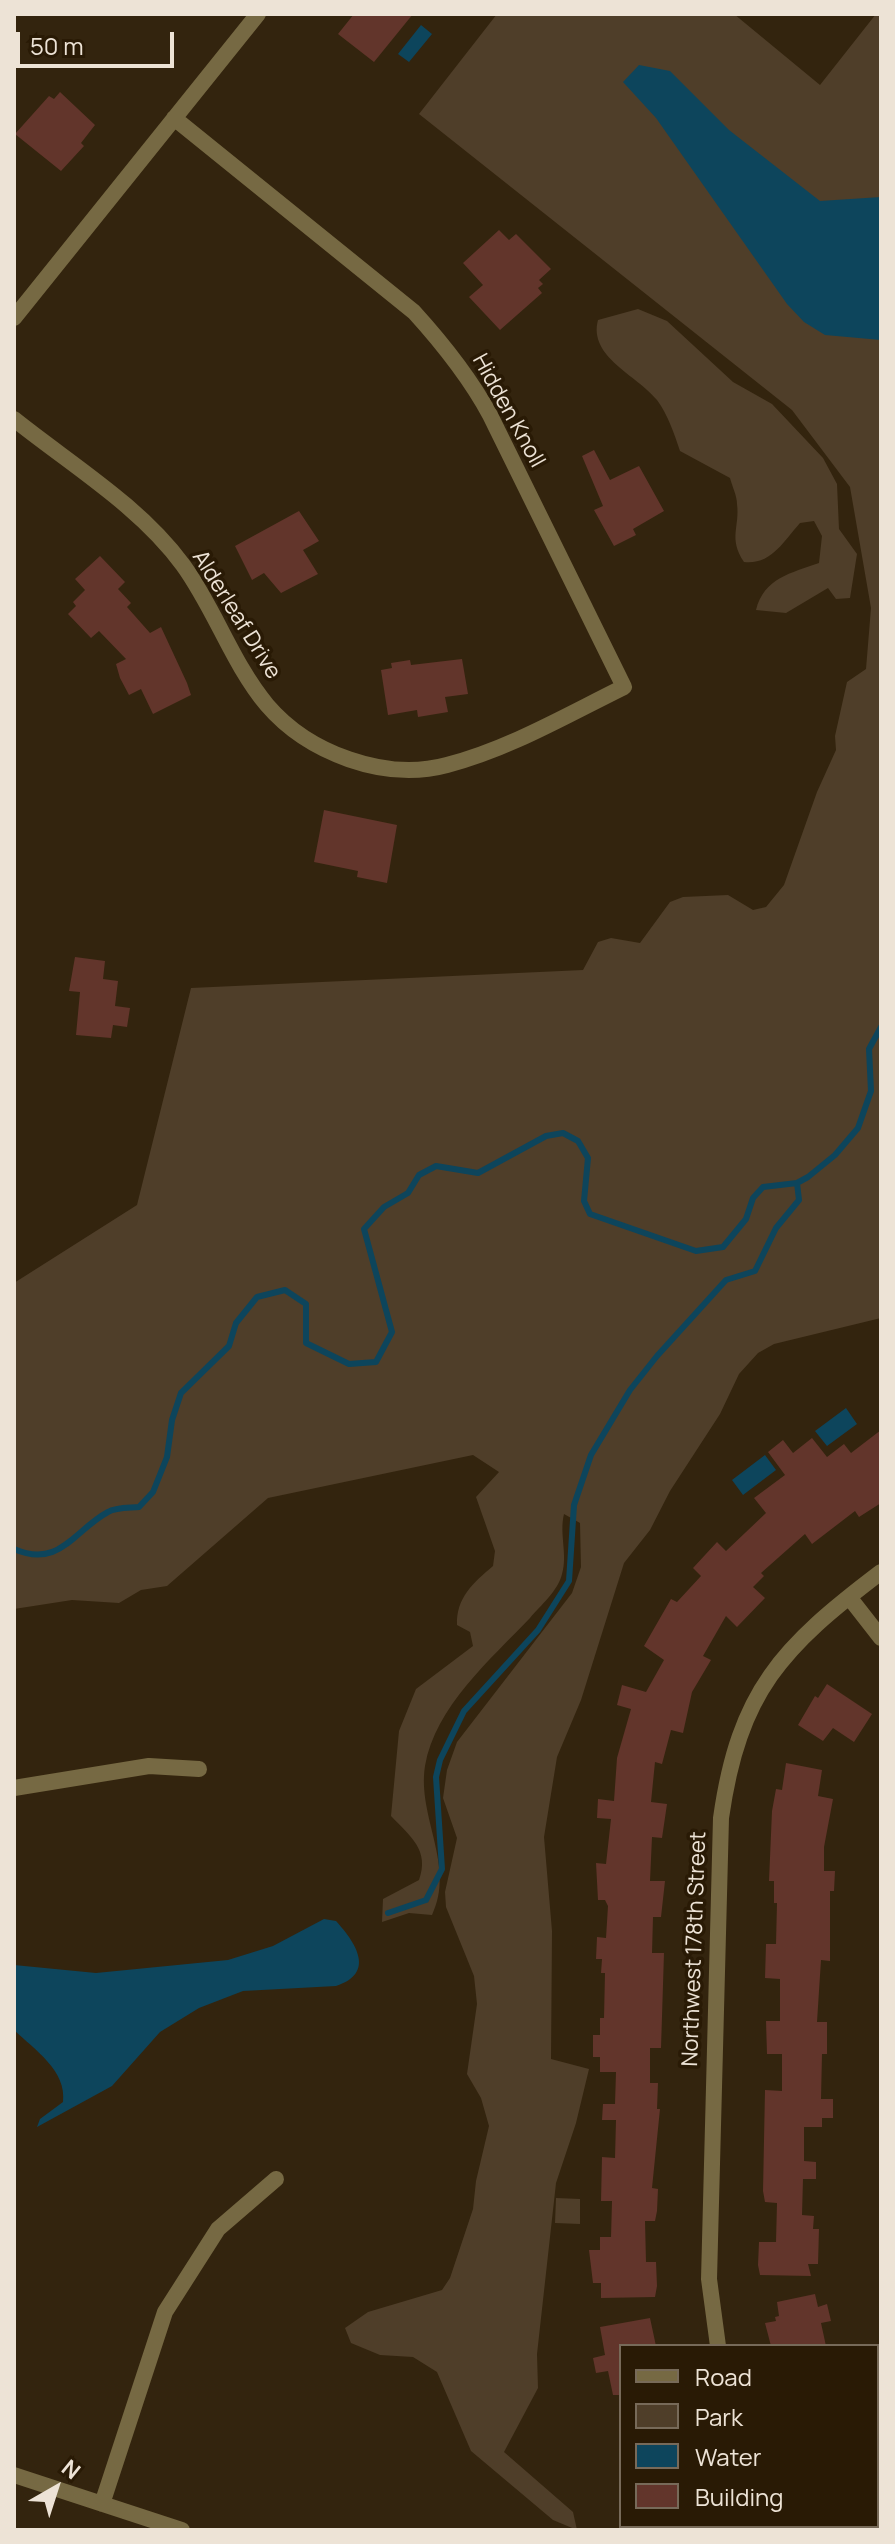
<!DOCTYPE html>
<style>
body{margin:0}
#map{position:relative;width:895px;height:2544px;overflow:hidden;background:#33240e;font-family:Manrope,sans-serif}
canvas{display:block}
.frame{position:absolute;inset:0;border:16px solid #ede3d6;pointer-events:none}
.legend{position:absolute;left:619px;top:2344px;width:260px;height:184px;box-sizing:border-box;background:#291a05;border:2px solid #776a59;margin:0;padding:10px 14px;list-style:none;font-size:24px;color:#ede3d6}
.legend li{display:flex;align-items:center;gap:16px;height:40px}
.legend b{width:40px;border:2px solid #776a59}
.north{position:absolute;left:16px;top:2448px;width:80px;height:80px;-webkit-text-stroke:6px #291a05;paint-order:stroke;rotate:39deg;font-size:22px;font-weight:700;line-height:32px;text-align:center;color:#ede3d6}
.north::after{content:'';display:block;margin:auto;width:28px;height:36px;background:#ede3d6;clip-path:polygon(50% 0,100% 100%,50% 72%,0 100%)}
.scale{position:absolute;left:16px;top:32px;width:158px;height:36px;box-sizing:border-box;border:4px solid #ede3d6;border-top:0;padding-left:10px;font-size:24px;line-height:28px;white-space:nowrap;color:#ede3d6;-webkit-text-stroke:6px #291a05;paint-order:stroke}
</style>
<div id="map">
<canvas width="895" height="2544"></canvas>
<div class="frame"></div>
<ul class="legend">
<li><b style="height:10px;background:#766943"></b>Road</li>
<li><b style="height:22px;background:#4f3e29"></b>Park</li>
<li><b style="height:22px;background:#0d455c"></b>Water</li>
<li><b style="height:22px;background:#62352b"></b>Building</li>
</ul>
<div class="north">N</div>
<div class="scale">50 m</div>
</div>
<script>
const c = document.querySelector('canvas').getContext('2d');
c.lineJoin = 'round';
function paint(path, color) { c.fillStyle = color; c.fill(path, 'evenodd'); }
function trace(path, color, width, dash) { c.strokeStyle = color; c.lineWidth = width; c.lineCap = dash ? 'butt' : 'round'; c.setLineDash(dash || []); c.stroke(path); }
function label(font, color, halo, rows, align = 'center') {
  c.font = font + ' Manrope,sans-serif'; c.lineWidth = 7; c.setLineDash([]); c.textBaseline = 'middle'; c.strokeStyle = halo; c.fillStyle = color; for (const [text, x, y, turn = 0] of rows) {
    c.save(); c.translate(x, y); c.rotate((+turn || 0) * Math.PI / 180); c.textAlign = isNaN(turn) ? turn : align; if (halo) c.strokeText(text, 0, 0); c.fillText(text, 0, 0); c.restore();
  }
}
paint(new Path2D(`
 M 497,14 L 734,14 L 820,85 L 876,14 L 881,14 L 881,1318 L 774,1344 L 758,1353 L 739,1374 L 720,1414 L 670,1491 L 650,1530 L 624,1563 L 581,1700 L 557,1757 L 544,1837 L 552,1931 L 551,2059 L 589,2069 L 576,2123 L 556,2183 L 537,2354 L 538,2388 L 504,2452 L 573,2512 L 577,2530 L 553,2520 L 471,2451 L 437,2372 L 413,2357 L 380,2355 L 351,2343 L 345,2328 L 368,2312 L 442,2290 L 450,2278 L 473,2209 L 476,2181 L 489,2126 L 481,2098 L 467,2074 L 477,2004 L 474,1976 L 446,1907 L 445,1892 L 457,1838 L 443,1798 L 447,1770 L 457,1742 L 572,1593 L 581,1567 L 580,1523 L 564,1514 C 559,1534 568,1555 562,1574 C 558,1591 541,1605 530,1618 C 491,1659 435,1707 425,1766 C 417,1817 456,1866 432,1915 L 409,1913 L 382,1922 L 383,1899 L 419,1880 C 430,1850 410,1836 391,1816 L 399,1731 L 416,1689 L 473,1646 L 470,1632 L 457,1625 C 456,1598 473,1583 493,1566 L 495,1551 L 476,1497 L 499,1472 L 473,1455 L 268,1498 L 167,1586 L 141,1590 L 119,1603 L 72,1600 L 14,1609 L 14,1283 L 137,1205 L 191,988 L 583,970 L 598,942 L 611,938 L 640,943 L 670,902 L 683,897 L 728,895 L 753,910 L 766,907 L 784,885 L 817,792 L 836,750 L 835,736 L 847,682 L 866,669 L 871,608 L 850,487 L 792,410 L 419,114 Z
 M 638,309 L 667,321 L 733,382 L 772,404 L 823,458 L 837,484 L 839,529 L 857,554 L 850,598 L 836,599 L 828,588 L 786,613 L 756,610 C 764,578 791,573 819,563 L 822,536 L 814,521 L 800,523 C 783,542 771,565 744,562 C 728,538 740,527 737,504 C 737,496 732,486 730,478 L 680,451 C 674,433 668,415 657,400 C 637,375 588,357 598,320 Z
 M 556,2198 L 580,2199 L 580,2224 L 555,2223 Z`), '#4f3e29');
paint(new Path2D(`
 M 421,25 L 432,34 L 409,62 L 398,54 Z
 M 639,65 L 670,71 L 729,130 L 820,201 L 881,197 L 881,340 L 825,335 L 804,322 L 787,304 L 656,118 L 623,82 Z
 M 846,1408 L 857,1424 L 827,1446 L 815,1431 Z
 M 765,1455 L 776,1470 L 743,1495 L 732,1480 Z
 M 324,1919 L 336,1921 C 356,1943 376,1973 336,1986 L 243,1991 L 199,2008 L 160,2032 L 112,2086 L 37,2127 L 40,2119 L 63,2102 C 67,2071 35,2050 14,2030 L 14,1965 L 96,1973 L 228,1960 L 273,1946 Z`), '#0d455c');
trace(new Path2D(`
 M 14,1549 C 60,1569 74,1530 108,1512 C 116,1507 130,1508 139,1507 L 153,1492 L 167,1457 L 172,1420 L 181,1393 L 229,1346 L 236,1323 L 257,1297 L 285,1290 L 306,1304 L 306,1343 L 349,1364 L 376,1362 L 392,1332 L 364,1229 L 384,1207 L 408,1193 L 419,1175 L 436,1166 L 478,1173 L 546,1136 L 563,1133 L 578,1141 L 588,1158 L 584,1201 L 590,1214 L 696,1251 L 723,1247 L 746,1219 L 753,1198 L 763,1187 L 797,1183 L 808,1177 L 835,1155 L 858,1128 L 871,1091 L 869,1049 L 881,1027
 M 388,1913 L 426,1900 L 442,1869 L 436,1777 L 440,1760 L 464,1711 L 538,1630 L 569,1581 L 574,1505 L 591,1455 L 630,1390 L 657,1356 L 726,1280 L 755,1271 L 776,1228 L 799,1200 L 797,1183`), '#0d455c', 6);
paint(new Path2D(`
 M 354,14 L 413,14 L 374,62 L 338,34 Z
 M 60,92 L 95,125 L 81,143 L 84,146 L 61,171 L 15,134 L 49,96 L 54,99 Z
 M 499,230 L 509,240 L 516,234 L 551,269 L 539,280 L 543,284 L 538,288 L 542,293 L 500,330 L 469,297 L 483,285 L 463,263 Z
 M 594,450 L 610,480 L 639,466 L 664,511 L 633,529 L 636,535 L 614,546 L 594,510 L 603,506 L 582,456 Z
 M 299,511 L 319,541 L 303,550 L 318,574 L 281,593 L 264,573 L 252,580 L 235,546 Z
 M 100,556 L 125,582 L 118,589 L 131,603 L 127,607 L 150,633 L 161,627 L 187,683 L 191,695 L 153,714 L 141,689 L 129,695 L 120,678 L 116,664 L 126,659 L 99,631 L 91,638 L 68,614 L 76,606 L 73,602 L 85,590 L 75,579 Z
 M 462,659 L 468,694 L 445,697 L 448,712 L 418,717 L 417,710 L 388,715 L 381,670 L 392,668 L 391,663 L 410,660 L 411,665 Z
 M 324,810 L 397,825 L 387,883 L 357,877 L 358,871 L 314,862 Z
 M 75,957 L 105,961 L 103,979 L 118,981 L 115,1006 L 130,1008 L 127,1027 L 113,1025 L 111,1038 L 76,1035 L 80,992 L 69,991 Z
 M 881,1430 L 881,1503 L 859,1517 L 855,1511 L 812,1544 L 805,1534 L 761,1573 L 764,1576 L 753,1587 L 765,1598 L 737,1627 L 726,1616 L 703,1656 L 711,1660 L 692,1692 L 683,1733 L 671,1730 L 662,1764 L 655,1762 L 651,1802 L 667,1804 L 662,1838 L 652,1837 L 650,1881 L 665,1881 L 661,1917 L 653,1917 L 652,1953 L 664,1953 L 661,2048 L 650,2048 L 650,2083 L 658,2083 L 657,2109 L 660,2109 L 652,2188 L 658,2189 L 657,2211 L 655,2221 L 645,2221 L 646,2262 L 656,2262 L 657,2286 L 655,2297 L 601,2298 L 601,2283 L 593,2283 L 589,2250 L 600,2250 L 600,2237 L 611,2237 L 612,2201 L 601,2201 L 602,2157 L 615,2158 L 616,2120 L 602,2120 L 603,2104 L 615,2104 L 616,2072 L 600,2072 L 600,2057 L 593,2057 L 593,2035 L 600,2035 L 600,2018 L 604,2018 L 605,1973 L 601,1973 L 602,1959 L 596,1959 L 597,1937 L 606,1938 L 608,1906 L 605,1900 L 598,1900 L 596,1863 L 606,1864 L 611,1819 L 597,1818 L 598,1799 L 614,1801 L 617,1758 L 631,1709 L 617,1705 L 622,1685 L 646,1692 L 664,1660 L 644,1646 L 671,1599 L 677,1602 L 701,1576 L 693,1568 L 717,1542 L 726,1551 L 766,1513 L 754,1498 L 785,1475 L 768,1452 L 783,1440 L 793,1453 L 812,1438 L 827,1457 L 844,1444 L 851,1453 Z
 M 827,1684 L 872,1714 L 854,1742 L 833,1728 L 823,1741 L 798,1725 L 815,1696 L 818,1698 Z
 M 786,1763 L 822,1770 L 818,1796 L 833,1799 L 824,1847 L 824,1871 L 835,1871 L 834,1891 L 830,1891 L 830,1961 L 821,1960 L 817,2022 L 827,2022 L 827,2054 L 822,2054 L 821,2099 L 833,2099 L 833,2118 L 822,2118 L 822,2127 L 804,2127 L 804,2161 L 816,2162 L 816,2179 L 803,2179 L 802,2215 L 814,2216 L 813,2229 L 819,2229 L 818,2264 L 808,2264 L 811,2276 L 760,2275 L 758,2265 L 759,2242 L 776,2242 L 777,2203 L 765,2202 L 763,2191 L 765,2090 L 782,2091 L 782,2054 L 767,2054 L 766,2021 L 780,2021 L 780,1979 L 765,1978 L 766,1944 L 776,1944 L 777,1903 L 774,1903 L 774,1881 L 769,1881 L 772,1811 L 776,1789 L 782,1790 Z
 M 815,2294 L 818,2307 L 827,2304 L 831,2321 L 821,2323 L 826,2346 L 771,2346 L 765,2323 L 776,2321 L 775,2317 L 779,2316 L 777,2302 Z
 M 650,2318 L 656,2346 L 621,2346 L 621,2395 L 613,2395 L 608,2371 L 596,2373 L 593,2358 L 605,2355 L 600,2327 Z`), '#62352b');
trace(new Path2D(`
 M 14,318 L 258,14
 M 14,419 C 70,464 140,506 183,565 C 215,609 232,663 267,705 C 308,753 385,782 447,765 C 509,749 567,715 624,687 L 490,415 C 469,376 443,344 414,312 L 174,118
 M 849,1597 L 881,1638
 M 14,1788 L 149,1766 L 199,1769
 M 718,2346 L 709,2279 L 721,1818 C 739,1691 782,1647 881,1572
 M 14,2475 L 182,2530
 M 102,2504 L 165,2312 L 218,2229 L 276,2179
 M 829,2526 L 834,2530`), '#766943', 16);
label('22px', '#ede3d6', '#291a05', [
 ["Hidden Knoll",508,411,61],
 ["Alderleaf Drive",236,615,58],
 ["Northwest 178th Street",695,1949,-88]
]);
</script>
